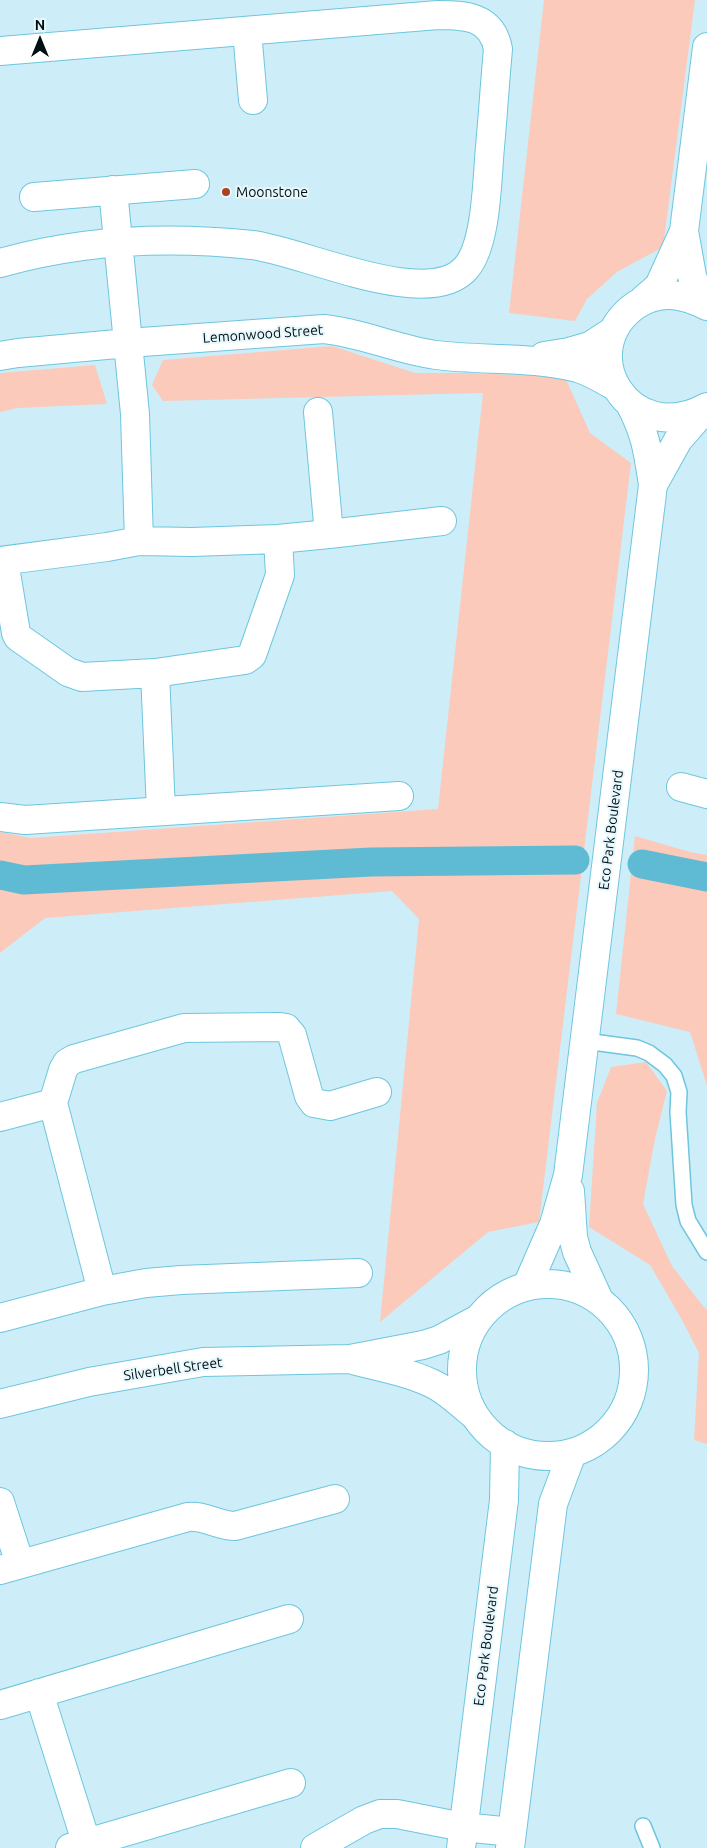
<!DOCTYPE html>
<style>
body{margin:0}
#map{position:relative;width:707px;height:1848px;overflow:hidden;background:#cdeef8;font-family:Ubuntu,sans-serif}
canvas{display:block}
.north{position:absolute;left:15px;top:15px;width:50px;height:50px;-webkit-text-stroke:4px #e7f8fd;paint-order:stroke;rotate:0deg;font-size:14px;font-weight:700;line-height:20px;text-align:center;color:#000f14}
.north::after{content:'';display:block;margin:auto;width:18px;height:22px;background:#000f14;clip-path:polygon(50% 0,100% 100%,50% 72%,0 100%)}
</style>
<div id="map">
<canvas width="707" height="1848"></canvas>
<div class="north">N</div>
</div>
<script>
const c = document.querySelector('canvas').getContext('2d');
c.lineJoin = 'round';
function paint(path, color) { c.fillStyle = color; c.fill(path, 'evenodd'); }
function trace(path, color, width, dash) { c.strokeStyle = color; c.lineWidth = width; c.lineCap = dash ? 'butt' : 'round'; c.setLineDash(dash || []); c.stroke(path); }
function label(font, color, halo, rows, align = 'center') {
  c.font = font + ' Ubuntu,sans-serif'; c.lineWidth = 4; c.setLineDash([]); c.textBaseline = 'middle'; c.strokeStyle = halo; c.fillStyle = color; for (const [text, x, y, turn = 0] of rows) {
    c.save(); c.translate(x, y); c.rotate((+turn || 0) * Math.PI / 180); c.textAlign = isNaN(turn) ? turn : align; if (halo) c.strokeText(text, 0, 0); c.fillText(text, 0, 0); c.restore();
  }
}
paint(new Path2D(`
 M 544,0 L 695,0 L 663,247 L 617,272 L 587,299 L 575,321 L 509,313 Z
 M 332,346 L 415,373 L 468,373 L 565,377 L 590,433 L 631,463 L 539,1222 L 488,1232 L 380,1322 L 419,919 L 392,891 L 45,918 L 0,953 L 0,832 L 31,838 L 438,809 L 483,393 L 163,401 L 152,385 L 163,360 Z
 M 95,365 L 107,404 L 17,408 L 0,412 L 0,373 Z
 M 635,836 L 690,852 L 707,855 L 707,1086 L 690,1032 L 616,1014 Z
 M 646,1062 L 667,1091 L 655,1139 L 643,1204 L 672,1266 L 703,1306 L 707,1310 L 707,1444 L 694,1440 L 699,1353 L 682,1320 L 650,1265 L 589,1227 L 597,1103 L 611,1067 Z`), '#fbcabb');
trace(new Path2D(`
 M 642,864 L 707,877
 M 0,875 L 24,880 L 371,862 L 575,860`), '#5fbbd3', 29);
const service = new Path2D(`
 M 585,1041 L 637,1048 L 649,1053 L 665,1065 L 674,1076 L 679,1092 L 678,1112 L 684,1205 L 688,1221 L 707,1252
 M 643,1826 L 652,1848`);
const minor = new Path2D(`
 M 247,31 L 253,100
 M 707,47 L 684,231 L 692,276 L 697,291 L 707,305
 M 0,51 L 438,15 C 465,15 492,16 498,49 C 495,81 493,114 490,147 C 487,178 487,244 466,268 C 428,312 300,250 252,245 C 168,236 81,240 0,263
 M 113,190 L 135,414 L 139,541
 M 34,197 L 195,184
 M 643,300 L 659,286 L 684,231
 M 707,306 C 683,294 660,289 636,305 C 571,351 629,450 707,407
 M 0,356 L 18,353 L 128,343 L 324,329 C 363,333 398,350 436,355 C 483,361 532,356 578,368 C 591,372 604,380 616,387
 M 544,356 L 569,352 L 590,346 L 613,331
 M 653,485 L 678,440 L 705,409
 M 329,534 L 442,521
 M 0,561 L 107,547 L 139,541 L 192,542 L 278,539 L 329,534 L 318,412
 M 4,561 L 16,633 L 18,637 L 68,672 L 82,677 L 155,673 L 245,660 L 252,655 L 280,575 L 278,539
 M 155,673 L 161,811
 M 681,787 L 707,794
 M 0,817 L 25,820 L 399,796
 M 0,1117 L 53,1103
 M 570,1191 L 573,1237 L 577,1252 L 599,1300
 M462 1370a86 86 0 1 1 172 0a86 86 0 1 1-172 0Z
 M 527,1286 L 554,1224 L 568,1175 L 653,485 C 648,452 646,434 630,404
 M 102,1291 L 53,1103 L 63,1070 L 67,1063 L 74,1059 L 184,1028 L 280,1027 L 286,1028 L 292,1035 L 309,1096 L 314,1103 L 330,1106 L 377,1092
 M 0,1318 L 102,1291 L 146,1283 L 181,1280 L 358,1273
 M 356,1361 C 381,1367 407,1372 431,1383 C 447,1390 460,1404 474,1415
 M 0,1404 L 89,1382 L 203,1362 L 350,1359 L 423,1345 L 439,1340 L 478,1319
 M 0,1502 L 20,1564
 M 0,1570 L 188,1517 C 204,1515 219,1526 235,1526 L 335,1499
 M 39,1693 L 88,1848
 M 0,1705 L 289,1619
 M 70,1848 L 291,1783
 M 315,1848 L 364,1820 L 380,1814 L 397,1814 L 463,1827 L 512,1832
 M 461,1848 L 504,1500 L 505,1444
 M 510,1848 L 553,1504 L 572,1453`);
trace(service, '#6dc6de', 18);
trace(minor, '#6dc6de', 30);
trace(service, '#fff', 15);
trace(minor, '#fff', 28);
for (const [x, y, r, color] of [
 [226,192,5,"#aa4322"]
]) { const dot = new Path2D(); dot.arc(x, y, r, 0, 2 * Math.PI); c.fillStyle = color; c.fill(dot); trace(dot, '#e7f8fd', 2); }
label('14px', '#000f14', '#e7f8fd', [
 ["Moonstone",236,192]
], 'left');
label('14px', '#000f14', '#e7f8fd', [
 ["Lemonwood Street",263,334,-4],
 ["Eco Park Boulevard",611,830,-83],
 ["Silverbell Street",173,1369,-8],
 ["Eco Park Boulevard",486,1646,-83]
]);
</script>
